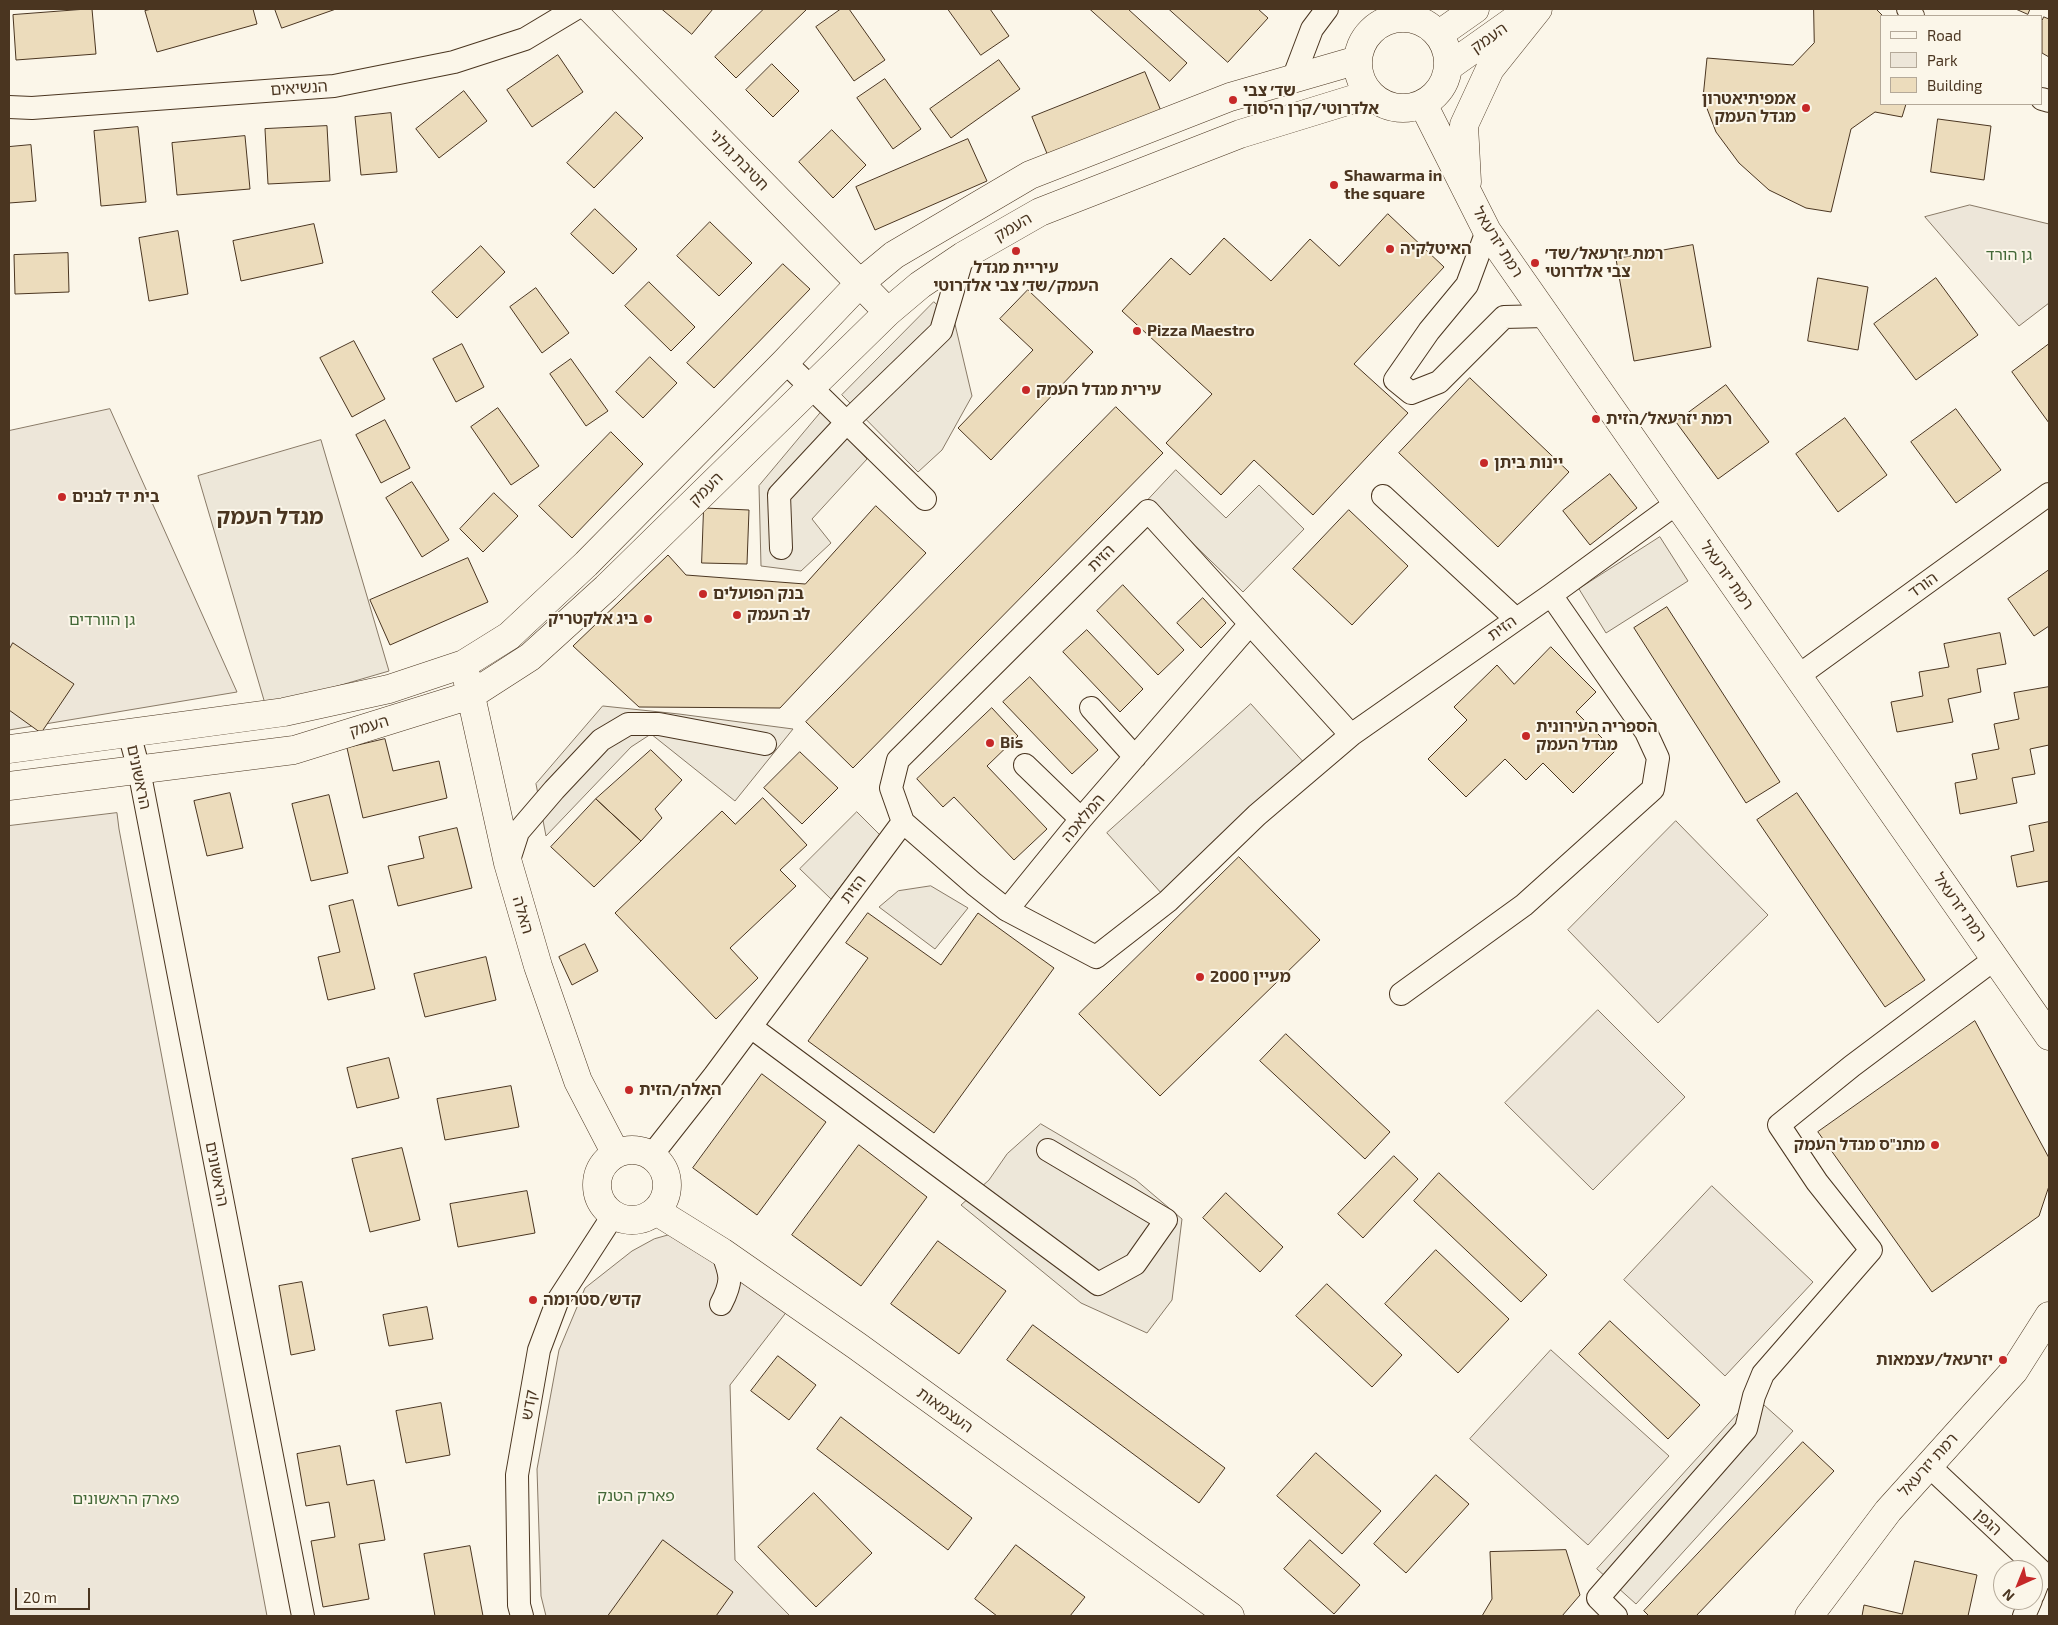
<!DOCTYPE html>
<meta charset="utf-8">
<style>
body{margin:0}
#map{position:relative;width:2058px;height:1625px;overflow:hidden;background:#fbf6e9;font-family:"Exo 2",sans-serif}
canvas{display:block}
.frame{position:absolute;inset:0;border:10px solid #4a3520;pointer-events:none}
.legend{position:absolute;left:1880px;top:15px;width:162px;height:90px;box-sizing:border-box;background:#fbf6e9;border:1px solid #b4a999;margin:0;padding:6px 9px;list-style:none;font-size:15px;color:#4a3520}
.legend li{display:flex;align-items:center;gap:10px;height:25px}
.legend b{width:25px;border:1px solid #b4a999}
.north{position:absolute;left:1993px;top:1560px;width:50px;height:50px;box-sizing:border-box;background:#fbf6e9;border:1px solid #b4a999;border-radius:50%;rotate:224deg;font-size:14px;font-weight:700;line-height:20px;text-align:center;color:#4a3520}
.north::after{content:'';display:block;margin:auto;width:18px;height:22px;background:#c62828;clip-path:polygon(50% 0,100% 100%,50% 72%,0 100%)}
.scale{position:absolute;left:15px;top:1588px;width:75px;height:22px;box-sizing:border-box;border:2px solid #4a3520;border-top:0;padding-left:6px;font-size:15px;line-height:18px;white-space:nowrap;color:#4a3520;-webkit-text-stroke:4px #fbf6e9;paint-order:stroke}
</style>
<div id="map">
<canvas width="2058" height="1625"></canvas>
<div class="frame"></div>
<ul class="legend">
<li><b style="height:6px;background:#fbf6e9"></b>Road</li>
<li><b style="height:14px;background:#ede6d9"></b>Park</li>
<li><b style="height:14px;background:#ecdcbc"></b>Building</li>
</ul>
<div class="north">N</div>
<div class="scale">20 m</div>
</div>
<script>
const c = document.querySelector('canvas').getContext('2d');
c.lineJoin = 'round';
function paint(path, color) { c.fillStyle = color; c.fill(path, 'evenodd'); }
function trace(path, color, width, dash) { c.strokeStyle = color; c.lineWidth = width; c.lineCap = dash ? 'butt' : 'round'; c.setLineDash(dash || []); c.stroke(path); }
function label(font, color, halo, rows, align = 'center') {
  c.font = font + ' "Exo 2","Noto Sans Hebrew",sans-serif'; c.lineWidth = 4; c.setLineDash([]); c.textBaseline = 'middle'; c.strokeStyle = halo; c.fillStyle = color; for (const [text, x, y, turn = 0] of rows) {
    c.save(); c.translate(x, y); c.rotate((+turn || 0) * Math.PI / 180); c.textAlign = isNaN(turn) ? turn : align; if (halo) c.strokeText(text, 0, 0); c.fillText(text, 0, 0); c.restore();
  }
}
const green = new Path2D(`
 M 1970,205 L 2049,224 L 2049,303 L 2019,326 L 1925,217 Z
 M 110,409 L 237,692 L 9,730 L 9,431 Z
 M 117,813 L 119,829 L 267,1616 L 9,1616 L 9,826 Z
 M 1676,821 L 1768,915 L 1658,1023 L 1568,930 Z
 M 1598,1010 L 1685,1097 L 1593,1190 L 1505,1103 Z
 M 1712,1186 L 1813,1282 L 1725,1376 L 1624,1280 Z
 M 676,1233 L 788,1310 L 730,1385 L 735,1560 L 790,1616 L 546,1616 L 541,1596 L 537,1469 L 559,1350 L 585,1288 L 632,1251 L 654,1239 Z
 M 1551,1350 L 1669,1456 L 1588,1545 L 1470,1439 Z`);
paint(green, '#ede6d9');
trace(green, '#887966', 1);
const parking = new Path2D(`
 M 934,302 L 954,320 L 972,396 L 942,450 L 918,472 L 842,395 Z
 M 822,411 L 867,459 L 812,519 L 831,543 L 801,571 L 761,566 L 759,486 Z
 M 321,440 L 389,671 L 266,707 L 198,476 Z
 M 1176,470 L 1226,518 L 1259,485 L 1304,529 L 1243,592 L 1148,500 Z
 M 1660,537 L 1688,581 L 1606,633 L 1579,589 Z
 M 1251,704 L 1316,776 L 1172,905 L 1107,833 Z
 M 603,706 L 679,714 L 793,729 L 735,801 L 651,734 L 631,747 L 546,836 L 536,784 Z
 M 857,812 L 880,835 L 831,899 L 800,869 Z
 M 931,886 L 968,908 L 935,949 L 879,907 L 898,891 Z
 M 1041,1124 L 1136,1180 L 1182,1219 L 1172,1300 L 1147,1333 L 1081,1303 L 961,1205 L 989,1180 L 1007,1154 Z
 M 1754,1396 L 1793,1431 L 1636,1604 L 1597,1569 Z`);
paint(parking, '#ede7d9');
trace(parking, '#887966', 1);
const building = new Path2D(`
 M 92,9 L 96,54 L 16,60 L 13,15 Z
 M 152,9 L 253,9 L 257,24 L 157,52 L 145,11 Z
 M 275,9 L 336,9 L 282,28 Z
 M 662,9 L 713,9 L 692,34 Z
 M 764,9 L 807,9 L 736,78 L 715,57 Z
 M 841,9 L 849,9 L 885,60 L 854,81 L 816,27 Z
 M 948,9 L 990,9 L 1009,36 L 981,55 Z
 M 1090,9 L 1128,9 L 1187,63 L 1170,81 Z
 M 1169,9 L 1258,9 L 1268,18 L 1228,62 Z
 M 1814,9 L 1876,9 L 1883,16 L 1882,16 L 1882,104 L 1906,104 L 1902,117 L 1875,112 L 1851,129 L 1831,212 L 1806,208 L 1769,190 L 1739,163 L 1716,132 L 1703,98 L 1707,58 L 1793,65 L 1814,43 Z
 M 2016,9 L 2030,9 L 2028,14 Z
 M 2044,17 L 2049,19 L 2049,57 L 2042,53 L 2042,21 Z
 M 558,55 L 583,92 L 532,127 L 507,90 Z
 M 999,60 L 1020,89 L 951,138 L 930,109 Z
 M 772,64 L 799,91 L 773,117 L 746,90 Z
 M 1145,72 L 1161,111 L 1048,156 L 1032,117 Z
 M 885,79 L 921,129 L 893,149 L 857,98 Z
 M 464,91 L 487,121 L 439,158 L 416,129 Z
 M 616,112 L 643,138 L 594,188 L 567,163 Z
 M 391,113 L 397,172 L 361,175 L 355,117 Z
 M 1938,119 L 1991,126 L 1984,180 L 1931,172 Z
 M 327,126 L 330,181 L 268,184 L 265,129 Z
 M 138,127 L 146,202 L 101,206 L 94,131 Z
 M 832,130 L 866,165 L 833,198 L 799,162 Z
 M 245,136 L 250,189 L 177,195 L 172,143 Z
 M 968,139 L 987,181 L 875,230 L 856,187 Z
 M 31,145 L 36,201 L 9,203 L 9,147 Z
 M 595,209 L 637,249 L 613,274 L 571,234 Z
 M 1388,214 L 1444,267 L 1354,364 L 1408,413 L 1313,515 L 1254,460 L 1221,495 L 1166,443 L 1212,394 L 1122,311 L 1171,258 L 1190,275 L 1224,238 L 1271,281 L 1310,239 L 1339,266 Z
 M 710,222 L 752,263 L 719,296 L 677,256 Z
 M 314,224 L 323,263 L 241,281 L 233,241 Z
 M 178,231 L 188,294 L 149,301 L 139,238 Z
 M 1693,245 L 1711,347 L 1634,361 L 1616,259 Z
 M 481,246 L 505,272 L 457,318 L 432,292 Z
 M 68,253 L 69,292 L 15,294 L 14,255 Z
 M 783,264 L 810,289 L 714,388 L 687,363 Z
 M 1818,278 L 1868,287 L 1858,350 L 1808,341 Z
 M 1936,278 L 1978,335 L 1916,380 L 1874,324 Z
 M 649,282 L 695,327 L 671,351 L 625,306 Z
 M 536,288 L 569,333 L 542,353 L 510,307 Z
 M 1028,290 L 1093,352 L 991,460 L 958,428 L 1033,350 L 1000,319 Z
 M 354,341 L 385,399 L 352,417 L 320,358 Z
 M 462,344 L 484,387 L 456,402 L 433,359 Z
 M 2049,344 L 2049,423 L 2012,372 Z
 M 650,357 L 677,383 L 643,418 L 616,392 Z
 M 571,359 L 608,411 L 586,426 L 550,374 Z
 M 1470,378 L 1569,472 L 1498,547 L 1399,453 Z
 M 1726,385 L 1769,442 L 1718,479 L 1676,422 Z
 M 1116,407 L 1163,453 L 853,768 L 806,722 Z
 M 498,408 L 539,466 L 511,485 L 471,427 Z
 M 1956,409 L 2001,470 L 1956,503 L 1911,442 Z
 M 1845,418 L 1887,475 L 1838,512 L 1796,454 Z
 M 385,420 L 410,468 L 381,483 L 356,435 Z
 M 611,432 L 643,464 L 572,538 L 539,506 Z
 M 1610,474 L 1637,508 L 1590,545 L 1563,511 Z
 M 412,482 L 449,540 L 422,557 L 386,498 Z
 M 494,493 L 518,516 L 483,552 L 460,529 Z
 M 876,506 L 926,553 L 780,708 L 639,707 L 573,646 L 668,555 L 686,575 L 805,584 Z
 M 704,508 L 749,510 L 747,564 L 702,563 Z
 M 1349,510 L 1408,566 L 1352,625 L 1293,569 Z
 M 468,558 L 488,602 L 390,645 L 370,600 Z
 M 2049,570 L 2049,626 L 2034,636 L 2008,599 Z
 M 1123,585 L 1184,650 L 1158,675 L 1097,611 Z
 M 1203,598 L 1226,623 L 1201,648 L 1177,623 Z
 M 1667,607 L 1780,782 L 1746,803 L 1634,628 Z
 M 1087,630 L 1143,689 L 1120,712 L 1063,652 Z
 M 2000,633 L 2006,664 L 1977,669 L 1981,692 L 1948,699 L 1953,722 L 1897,732 L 1891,702 L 1923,696 L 1919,672 L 1949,667 L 1944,644 Z
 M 13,643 L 74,684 L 41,733 L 9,710 L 9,650 Z
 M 1551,647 L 1596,692 L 1576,712 L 1615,751 L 1573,793 L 1543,763 L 1526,780 L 1505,759 L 1466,797 L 1428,759 L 1467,720 L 1454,707 L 1497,665 L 1514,684 Z
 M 1030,677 L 1098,750 L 1072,774 L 1003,702 Z
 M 2049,687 L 2049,745 L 2030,749 L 2035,774 L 2012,778 L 2017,803 L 1960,814 L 1955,783 L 1977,779 L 1972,754 L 1999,749 L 1994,724 L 2019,719 L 2014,693 Z
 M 992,708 L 1018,736 L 987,766 L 1047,829 L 1014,860 L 954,797 L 943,807 L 917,779 Z
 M 385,739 L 393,771 L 439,761 L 447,798 L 363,818 L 347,748 Z
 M 651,750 L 682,780 L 655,809 L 662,818 L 641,841 L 596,799 Z
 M 800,752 L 838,788 L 802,824 L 764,788 Z
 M 230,793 L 243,848 L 207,856 L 194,801 Z
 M 1797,793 L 1925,980 L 1885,1007 L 1757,820 Z
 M 329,795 L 348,873 L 311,881 L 292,804 Z
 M 763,798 L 807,845 L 780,870 L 796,886 L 730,948 L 758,978 L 716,1019 L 615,913 L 722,811 L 735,824 Z
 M 596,799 L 641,841 L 594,887 L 551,847 Z
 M 2049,822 L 2049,881 L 2017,887 L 2011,856 L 2034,851 L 2029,826 Z
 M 457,828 L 472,888 L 398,906 L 388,866 L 424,858 L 419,837 Z
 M 1239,857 L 1320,940 L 1160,1096 L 1079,1014 Z
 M 353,900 L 375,989 L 328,1000 L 318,957 L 340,952 L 329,906 Z
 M 868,913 L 941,965 L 978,913 L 1054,968 L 934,1133 L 808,1041 L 868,958 L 846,943 Z
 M 585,944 L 598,971 L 572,985 L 559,957 Z
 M 486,957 L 496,1000 L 425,1017 L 414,974 Z
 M 1975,1021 L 2049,1158 L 2049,1186 L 2039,1216 L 1932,1292 L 1818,1132 Z
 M 1286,1034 L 1390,1132 L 1365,1159 L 1260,1061 Z
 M 389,1058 L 399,1098 L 357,1108 L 347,1068 Z
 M 762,1074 L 826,1122 L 757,1215 L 693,1168 Z
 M 511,1086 L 519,1127 L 445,1140 L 437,1099 Z
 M 859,1145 L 927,1197 L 861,1286 L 792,1235 Z
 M 402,1148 L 420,1220 L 370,1232 L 352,1159 Z
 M 1394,1156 L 1418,1179 L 1363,1238 L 1338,1214 Z
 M 1439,1173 L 1547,1275 L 1521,1302 L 1414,1201 Z
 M 527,1191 L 535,1233 L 458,1247 L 450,1204 Z
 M 1226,1193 L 1283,1247 L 1260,1272 L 1203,1218 Z
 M 938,1241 L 1006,1291 L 959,1354 L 891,1304 Z
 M 1436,1250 L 1509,1319 L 1458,1373 L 1385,1304 Z
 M 302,1282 L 315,1350 L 291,1355 L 279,1286 Z
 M 1327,1284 L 1402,1355 L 1372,1387 L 1296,1316 Z
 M 427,1307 L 433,1339 L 389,1346 L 383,1315 Z
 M 1610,1321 L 1700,1405 L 1668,1439 L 1579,1354 Z
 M 1033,1325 L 1225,1468 L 1199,1503 L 1007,1360 Z
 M 778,1356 L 816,1385 L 789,1420 L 751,1391 Z
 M 441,1403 L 450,1455 L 406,1463 L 396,1411 Z
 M 841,1417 L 972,1518 L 948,1550 L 817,1449 Z
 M 1803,1442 L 1834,1471 L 1696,1616 L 1649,1616 L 1644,1611 Z
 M 340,1446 L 347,1485 L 374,1480 L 385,1540 L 359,1544 L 369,1599 L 323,1607 L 311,1541 L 335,1537 L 329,1502 L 306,1506 L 297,1454 Z
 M 1316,1453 L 1381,1511 L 1342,1554 L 1277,1496 Z
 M 1436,1475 L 1469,1504 L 1406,1573 L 1374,1544 Z
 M 814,1493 L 872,1553 L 816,1607 L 758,1547 Z
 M 663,1540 L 733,1592 L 716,1616 L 608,1616 Z
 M 1310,1540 L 1360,1585 L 1334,1614 L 1284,1569 Z
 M 1016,1545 L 1085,1597 L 1070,1616 L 997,1616 L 975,1599 Z
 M 470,1546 L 483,1616 L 435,1616 L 424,1554 Z
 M 1566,1550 L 1580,1595 L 1562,1616 L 1482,1616 L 1492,1599 L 1490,1552 Z
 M 1915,1561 L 1977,1575 L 1968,1616 L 1862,1616 L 1864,1605 L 1902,1614 Z`);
paint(building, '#ecdcbc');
trace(building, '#4a3520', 1);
const street = new Path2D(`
 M 1908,9 L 1913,16
 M 1293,79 L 1312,29 L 1327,9
 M 2042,99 L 2049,101
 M 9,107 L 32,108 L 334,86 L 454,62 L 525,39 L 575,9
 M 1487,231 L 1467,285 L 1429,331 L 1395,380 L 1411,393 L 1439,382 L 1504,317 L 1546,316
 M 785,362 L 925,499
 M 1383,496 L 1516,619
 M 781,548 L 779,495 L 847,422 L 941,331 L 963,256
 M 1798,676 L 2049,494
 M 1091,708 L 1135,757
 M 129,733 L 139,770 L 303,1616
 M 1025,765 L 1081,819
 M 903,822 L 974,884 L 1007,910 L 1081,819 L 1250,624
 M 508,863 L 518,832 L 554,790 L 601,740 L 628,724 L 659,724 L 765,744
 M 1007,910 L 1096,957 L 1168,901 L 1257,815 L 1351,735
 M 1401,994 L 1524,905 L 1653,789 L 1658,758 L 1646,732 L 1551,595
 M 751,1027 L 1098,1284 L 1135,1264 L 1166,1220 L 1048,1150
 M 651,1156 L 714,1076 L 903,822 L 891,788 L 898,760 L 1148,511 L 1351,735 L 1551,595 L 1677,503
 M 721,1304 C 733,1281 731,1275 722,1252
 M 1928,1465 L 2042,1572 L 2049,1577
 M 2033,1595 L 2042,1572
 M 522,1616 L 519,1605 L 517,1475 L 539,1350 L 557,1302 L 614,1214
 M 1616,1616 L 1598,1598 L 1746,1429 L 1754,1396 L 1763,1374 L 1871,1250 L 1817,1182 L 1779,1125 L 1852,1066 L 1996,958
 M 2024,1616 L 2031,1600`);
const secondary = new Path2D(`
 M 591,9 L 888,312
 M1358 63a45 45 0 1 1 90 0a45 45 0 1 1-90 0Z
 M 1438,35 L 1475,9
 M 1448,67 L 1520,16
 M 1423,104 L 1487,231 L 2049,1036
 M 1467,182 L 1464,125 L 1490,69 L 1538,9
 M 467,678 L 508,863 L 538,966 L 578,1081 L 616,1154
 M 9,749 L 284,712 L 389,689 L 464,664 L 509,636 L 586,564 L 785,362 L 859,284 L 894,255 L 1030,175 L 1230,97 L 1358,60
 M 9,786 L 294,750 L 471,695 L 530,657 L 606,588 L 888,312 L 920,285 L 963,256 L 1040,212 L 1240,134 L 1370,94
 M597 1185a35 35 0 1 1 70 0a35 35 0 1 1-70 0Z
 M 656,1211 L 722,1252 L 857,1346 L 1230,1616
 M 1809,1616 L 1888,1511 L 2014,1371 L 2049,1316`);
trace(street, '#4a3520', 24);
trace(secondary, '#4a3520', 29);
trace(street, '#fbf6e9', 22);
trace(secondary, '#fbf6e9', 28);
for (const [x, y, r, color] of [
 [1233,100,5,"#c62828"],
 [1806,108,5,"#c62828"],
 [1334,185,5,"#c62828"],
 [1390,249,5,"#c62828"],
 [1016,251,5,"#c62828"],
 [1535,263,5,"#c62828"],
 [1137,331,5,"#c62828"],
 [1026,390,5,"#c62828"],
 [1596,419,5,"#c62828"],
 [1484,463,5,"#c62828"],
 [62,497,5,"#c62828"],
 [703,594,5,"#c62828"],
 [737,615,5,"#c62828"],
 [648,619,5,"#c62828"],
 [1526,736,5,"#c62828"],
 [990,743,5,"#c62828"],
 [1200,977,5,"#c62828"],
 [629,1090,5,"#c62828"],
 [1935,1145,5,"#c62828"],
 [533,1300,5,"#c62828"],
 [2003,1360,5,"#c62828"]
]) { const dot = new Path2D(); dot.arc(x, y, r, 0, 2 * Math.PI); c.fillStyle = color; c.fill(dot); trace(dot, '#fbf6e9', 2); }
label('16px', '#4a3520', '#fbf6e9', [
 ["העמק",1489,38,-35],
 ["הנשיאים",299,88,-4],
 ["חטיבת גולני",739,160,46],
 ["העמק",1013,227,-30],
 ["רמת יזרעאל",1498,242,58],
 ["העמק",706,489,-45],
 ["הזית",1101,558,-45],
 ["רמת יזרעאל",1727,575,55],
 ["הורד",1923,585,-36],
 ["הזית",1502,628,-35],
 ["העמק",369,726,-17],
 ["הראשונים",139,777,78],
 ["המלאכה",1083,818,-50],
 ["הזית",853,889,-53],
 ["רמת יזרעאל",1960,907,55],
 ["האלה",523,915,74],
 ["הראשונים",217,1174,79],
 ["קדש",529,1405,-80],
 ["העצמאות",945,1410,36],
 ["רמת יזרעאל",1928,1465,-48],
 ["הגפן",1988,1522,43]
]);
label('bold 16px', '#4a3520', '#fbf6e9', [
 ["שד׳ צבי",1243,91],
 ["אלדרוטי/קרן היסוד",1243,109],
 ["אמפיתיאטרון",1796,99,"right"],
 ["מגדל העמק",1796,117,"right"],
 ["Shawarma in",1344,176],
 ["the square",1344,194],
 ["האיטלקיה",1400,249],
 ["רמת יזרעאל/שד׳",1545,254],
 ["צבי אלדרוטי",1545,272],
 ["עיריית מגדל",1016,268,"center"],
 ["העמק/שד׳ צבי אלדרוטי",1016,286,"center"],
 ["Pizza Maestro",1147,331],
 ["עירית מגדל העמק",1036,390],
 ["רמת יזרעאל/הזית",1606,419],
 ["יינות ביתן",1494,463],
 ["בית יד לבנים",72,497],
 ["בנק הפועלים",713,594],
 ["לב העמק",747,615],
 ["ביג אלקטריק",638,619,"right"],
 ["הספריה העירונית",1536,727],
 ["מגדל העמק",1536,745],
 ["Bis",1000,743],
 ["מעיין 2000",1210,977],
 ["האלה/הזית",639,1090],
 ["מתנ\"ס מגדל העמק",1925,1145,"right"],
 ["קדש/סטרומה",543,1300],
 ["יזרעאל/עצמאות",1993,1360,"right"]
], 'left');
label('16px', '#436837', '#fbf6e9', [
 ["גן הורד",2009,255],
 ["גן הוורדים",102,620],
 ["פארק הטנק",636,1496],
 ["פארק הראשונים",126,1499]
]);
label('bold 21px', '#4a3520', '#fbf6e9', [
 ["מגדל העמק",270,517]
]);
</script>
